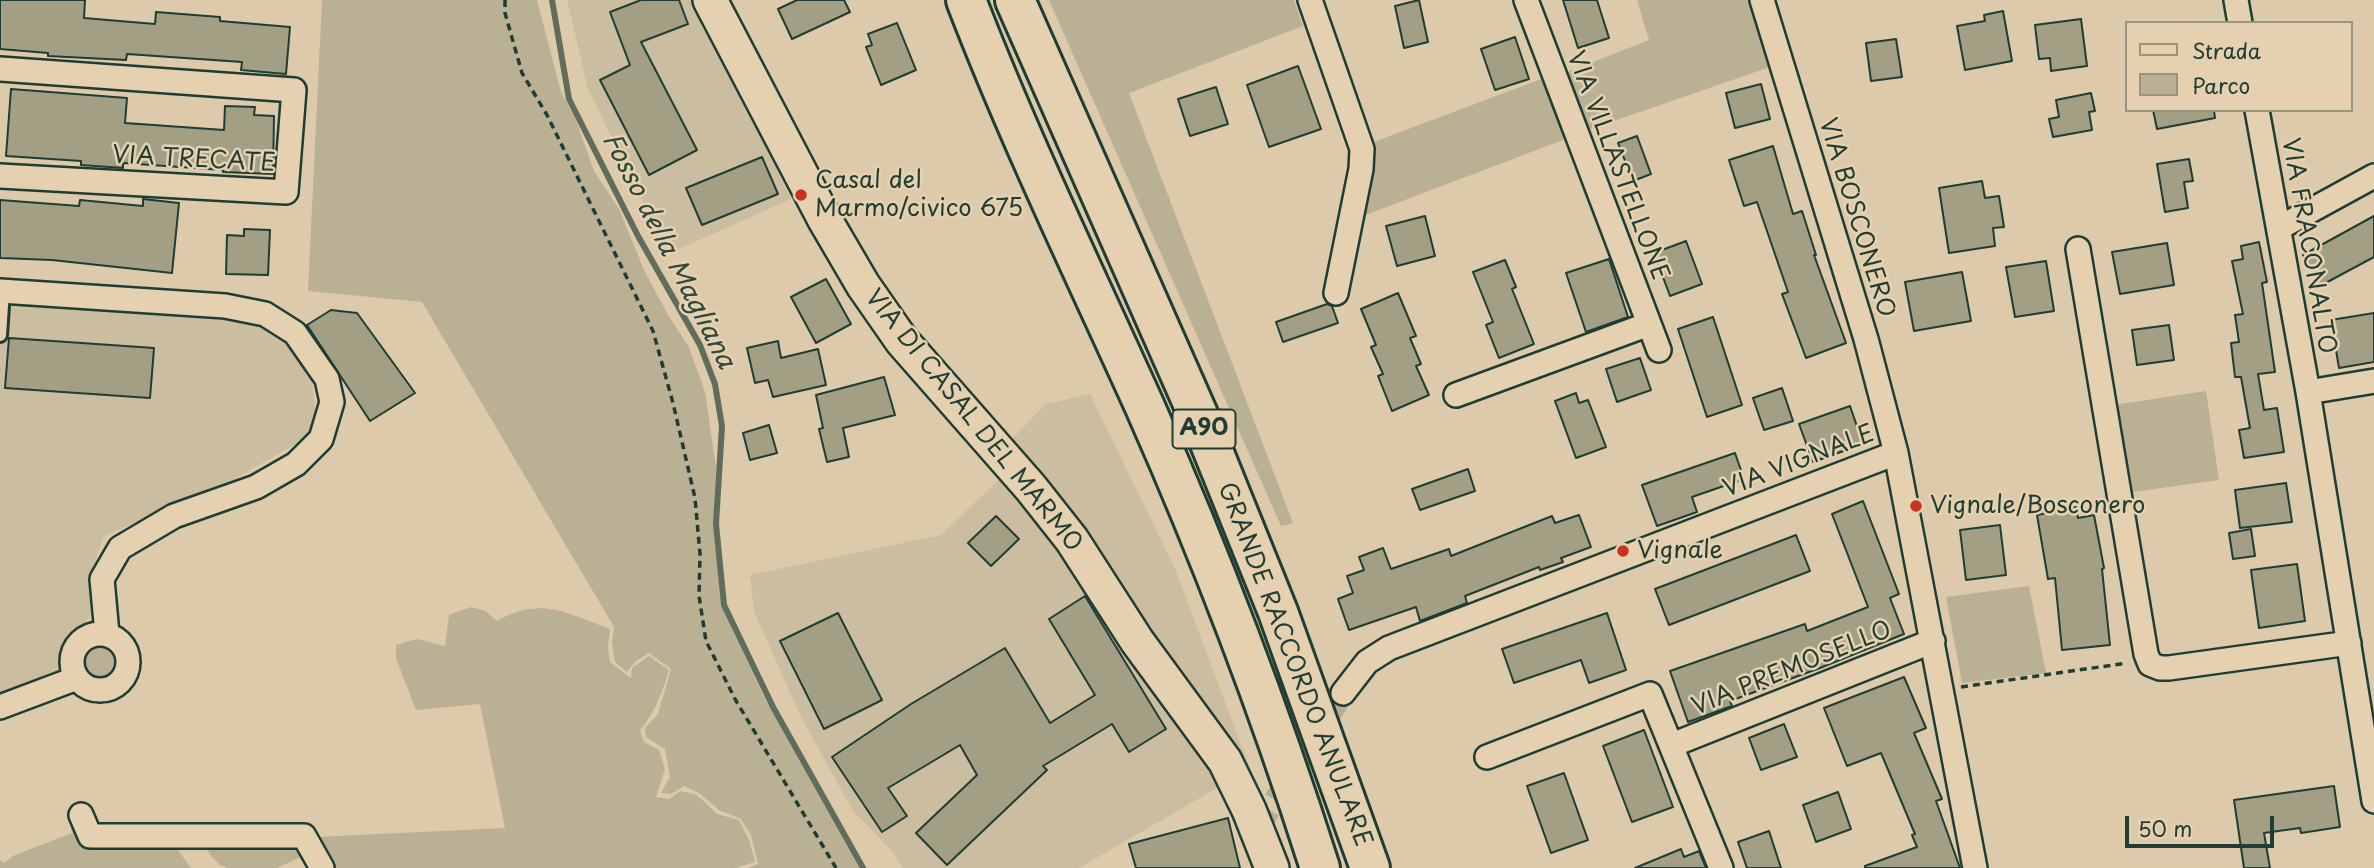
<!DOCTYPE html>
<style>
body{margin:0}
#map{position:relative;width:2374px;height:868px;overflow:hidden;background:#ddcaaa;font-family:"Playpen Sans",sans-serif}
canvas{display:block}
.legend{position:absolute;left:2125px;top:21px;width:228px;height:91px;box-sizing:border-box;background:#e5d0af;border:2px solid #96957e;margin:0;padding:9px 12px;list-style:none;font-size:21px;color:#1f3d34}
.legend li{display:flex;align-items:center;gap:14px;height:35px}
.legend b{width:35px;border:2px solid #96957e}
.scale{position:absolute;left:2125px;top:816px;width:149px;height:32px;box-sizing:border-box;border:4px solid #1f3d34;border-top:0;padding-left:9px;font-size:21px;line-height:24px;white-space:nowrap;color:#1f3d34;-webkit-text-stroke:5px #e5d0af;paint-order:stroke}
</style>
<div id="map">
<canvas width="2374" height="868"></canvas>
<ul class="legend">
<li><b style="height:9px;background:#e5d0af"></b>Strada</li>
<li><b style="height:19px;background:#bab094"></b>Parco</li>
</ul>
<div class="scale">50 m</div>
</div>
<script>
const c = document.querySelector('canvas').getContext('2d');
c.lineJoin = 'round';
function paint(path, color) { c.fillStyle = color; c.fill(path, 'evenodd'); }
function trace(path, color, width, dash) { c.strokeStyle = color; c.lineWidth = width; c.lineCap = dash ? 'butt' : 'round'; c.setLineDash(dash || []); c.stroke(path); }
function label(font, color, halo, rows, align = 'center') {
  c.font = font + ' "Playpen Sans",sans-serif'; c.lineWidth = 5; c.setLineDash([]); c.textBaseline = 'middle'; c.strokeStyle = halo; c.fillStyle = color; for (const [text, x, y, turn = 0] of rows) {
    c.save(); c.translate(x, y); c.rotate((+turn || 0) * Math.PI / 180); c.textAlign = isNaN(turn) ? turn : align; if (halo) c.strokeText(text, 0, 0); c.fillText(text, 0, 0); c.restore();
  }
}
paint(new Path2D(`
 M 567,0 L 696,0 L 791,199 L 668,254 L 588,89 Z
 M 0,304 L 247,322 L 278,334 L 301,359 L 312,382 L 315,407 L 315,428 L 299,442 L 231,481 L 104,536 L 97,554 L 91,615 L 72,638 L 62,672 L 0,697 Z
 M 1090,394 L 1176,571 L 1250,769 L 1079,868 L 903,868 L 892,851 L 853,811 L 801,717 L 754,611 L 750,575 L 941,535 L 1017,462 L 1009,442 L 1046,404 Z`), '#cbbd9f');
paint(new Path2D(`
 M 322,0 L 537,0 L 561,92 L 576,120 L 594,171 L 619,209 L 644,270 L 668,315 L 689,347 L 705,392 L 716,468 L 714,518 L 721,605 L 763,695 L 859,868 L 748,868 L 758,864 L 751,835 L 741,819 L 719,810 L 699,793 L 684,786 L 671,794 L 661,793 L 670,777 L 665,749 L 646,737 L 645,728 L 658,714 L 671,669 L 649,653 L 635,662 L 627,672 L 615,662 L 612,643 L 614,627 L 422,302 L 308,291 Z
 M 1049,0 L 1294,0 L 1303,26 L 1129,93 L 1293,523 L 1281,526 Z
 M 1637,0 L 1749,0 L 1770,67 L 1585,131 L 1565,73 L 1649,40 Z
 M 1544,78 L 1568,138 L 1363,216 L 1371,143 Z
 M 2206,391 L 2219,480 L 2126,493 L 2114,405 Z
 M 2029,586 L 2046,673 L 1962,683 L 1946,597 Z
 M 471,607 L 485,611 L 497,621 C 541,596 566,613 610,629 L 608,647 L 610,662 L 631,678 L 632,668 L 649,656 L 669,670 C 662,693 655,712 640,730 L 644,742 L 659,750 L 665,769 L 656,797 L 669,799 L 681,791 L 697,795 L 717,814 L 739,820 L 749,840 L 755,862 L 735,868 L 332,868 L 316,837 L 505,828 L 480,704 L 416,710 L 396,658 L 396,645 L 417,639 L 445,646 L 449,615 Z
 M83 661a18 18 0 1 1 36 0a18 18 0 1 1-36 0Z
 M 73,827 L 83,844 L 173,843 L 191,868 L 0,868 L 0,860 L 4,863 L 15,855 L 72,833 L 71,828 Z
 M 294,842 L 307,854 L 277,868 L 227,868 L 220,865 L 211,856 L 204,844 Z`), '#bab094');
trace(new Path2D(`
 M 552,0 L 569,99 L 638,236 L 700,345 L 715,384 L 722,426 L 716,524 L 724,605 L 773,707 L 863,868`), '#606d5c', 6);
const building = new Path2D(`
 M 0,0 L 85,0 L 84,18 L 155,24 L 156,12 L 220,17 L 220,21 L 290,27 L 286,74 L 241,70 L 242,62 L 127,54 L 126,60 L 48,56 L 48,53 L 0,49 Z
 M 641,0 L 679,0 L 688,24 L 641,42 L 697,150 L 649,175 L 600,80 L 630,65 L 610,12 Z
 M 797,0 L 844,0 L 850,12 L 792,39 L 778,9 Z
 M 1419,0 L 1428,42 L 1404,48 L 1395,6 Z
 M 1563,0 L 1597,0 L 1609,38 L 1578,48 Z
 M 2003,11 L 2012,61 L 1965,70 L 1957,26 L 1985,21 L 1984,15 Z
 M 2081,19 L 2087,66 L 2051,71 L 2050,58 L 2039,59 L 2035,25 Z
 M 897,23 L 916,70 L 881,85 L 866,47 L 872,45 L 868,34 Z
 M 1515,37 L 1529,79 L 1495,90 L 1481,49 Z
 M 1896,39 L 1902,77 L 1871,81 L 1866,43 Z
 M 1298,66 L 1321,129 L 1269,147 L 1247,85 Z
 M 1761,84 L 1770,119 L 1735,128 L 1726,93 Z
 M 1216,87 L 1228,124 L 1190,136 L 1178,99 Z
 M 11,89 L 127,98 L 125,123 L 224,130 L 225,106 L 255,107 L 254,115 L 274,116 L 273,174 L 223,172 L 223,170 L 123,163 L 123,168 L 81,165 L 81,161 L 6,156 Z
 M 2091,93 L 2095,111 L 2089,112 L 2092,130 L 2053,137 L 2049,119 L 2059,117 L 2056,100 Z
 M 2153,110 L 2214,110 L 2215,118 L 2157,129 Z
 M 1637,136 L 1651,174 L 1633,181 L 1618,143 Z
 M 1773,146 L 1793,214 L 1802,211 L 1816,255 L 1814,255 L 1846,343 L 1806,358 L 1782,294 L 1788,292 L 1757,202 L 1744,206 L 1729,160 Z
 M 762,157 L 778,194 L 702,225 L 686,188 Z
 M 2189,159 L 2193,181 L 2184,182 L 2188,208 L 2165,212 L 2157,164 Z
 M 1982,181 L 1985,198 L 1999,196 L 2004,227 L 1993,228 L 1995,246 L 1949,253 L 1939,188 Z
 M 143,199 L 179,203 L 172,273 L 52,260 L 0,258 L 0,200 L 79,206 L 80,200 L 143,206 Z
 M 1425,216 L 1435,256 L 1397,266 L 1386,226 Z
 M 2374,216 L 2374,257 L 2320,286 L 2303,255 Z
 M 244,229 L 270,230 L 268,275 L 226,274 L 227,235 L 244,236 Z
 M 1686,241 L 1702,284 L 1670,296 L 1654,253 Z
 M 2259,242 L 2267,282 L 2262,283 L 2275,372 L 2258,374 L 2264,410 L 2277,408 L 2284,452 L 2244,458 L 2239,430 L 2250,428 L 2241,377 L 2235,377 L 2231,343 L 2239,342 L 2235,315 L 2243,314 L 2232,261 L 2243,259 L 2241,246 Z
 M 2167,243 L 2174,285 L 2120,294 L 2112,252 Z
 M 1609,259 L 1628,317 L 1586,332 L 1566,273 Z
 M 1505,260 L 1516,287 L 1512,289 L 1534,344 L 1499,358 L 1486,325 L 1493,322 L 1473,272 Z
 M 2046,261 L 2054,311 L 2015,317 L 2006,267 Z
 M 1962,272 L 1971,321 L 1914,331 L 1905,282 Z
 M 826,279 L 851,324 L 816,343 L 791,297 Z
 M 1398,293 L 1416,336 L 1410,338 L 1421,364 L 1416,366 L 1429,395 L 1392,411 L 1378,376 L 1383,374 L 1371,347 L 1376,345 L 1361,309 Z
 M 1327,304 L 1332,306 L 1338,323 L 1283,342 L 1276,322 Z
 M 331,310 L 357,313 L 415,393 L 370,421 L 307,325 Z
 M 2374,313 L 2374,362 L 2339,368 L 2331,320 Z
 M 1713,317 L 1742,405 L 1707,417 L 1678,329 Z
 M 2169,325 L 2174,360 L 2137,365 L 2132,330 Z
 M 9,338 L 154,348 L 150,398 L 5,388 Z
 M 778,341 L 781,358 L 818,349 L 826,385 L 773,397 L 768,380 L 755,383 L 747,348 Z
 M 1640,358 L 1651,390 L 1617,402 L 1606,369 Z
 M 884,377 L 895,415 L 843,428 L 849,457 L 827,462 L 819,429 L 823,428 L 816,395 Z
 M 1782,388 L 1793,421 L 1764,430 L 1753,398 Z
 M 1576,393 L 1579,403 L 1588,400 L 1606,447 L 1576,458 L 1555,401 Z
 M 1850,406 L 1863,444 L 1813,462 L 1799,424 Z
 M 769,425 L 777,453 L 750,460 L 743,433 Z
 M 1735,453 L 1744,479 L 1692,497 L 1697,512 L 1657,526 L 1642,485 Z
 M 1468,469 L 1475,491 L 1420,510 L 1412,489 Z
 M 2286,483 L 2292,522 L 2240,528 L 2235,490 Z
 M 1863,501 L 1899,594 L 1890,598 L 1904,634 L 1820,668 L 1730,701 L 1732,706 L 1688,722 L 1670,671 L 1805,624 L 1807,631 L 1868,607 L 1832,514 Z
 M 2076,507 L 2078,518 L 2094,515 L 2104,568 L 2102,569 L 2110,645 L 2062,650 L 2055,578 L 2048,579 L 2037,515 Z
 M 1579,515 L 1591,547 L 1561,558 L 1563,562 L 1540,570 L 1539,567 L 1465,596 L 1467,603 L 1420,621 L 1416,607 L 1349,630 L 1338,599 L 1353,593 L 1347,576 L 1364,570 L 1359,557 L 1383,548 L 1391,569 L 1449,549 L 1451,556 L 1552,516 L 1555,523 Z
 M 996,516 L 1019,539 L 991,566 L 968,543 Z
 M 2000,525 L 2006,575 L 1966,580 L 1960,530 Z
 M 2251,529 L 2255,556 L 2233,559 L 2229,533 Z
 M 1796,535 L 1810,571 L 1669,625 L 1655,589 Z
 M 2297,564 L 2305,621 L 2259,628 L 2251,570 Z
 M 1085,596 L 1166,729 L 1129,752 L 1112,724 L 1043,766 L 1047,770 L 947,865 L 916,833 L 977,775 L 960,745 L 888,788 L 907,816 L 882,832 L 832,757 L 911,704 L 1005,648 L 1050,723 L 1095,695 L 1049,619 Z
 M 838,613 L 882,700 L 824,729 L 780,641 Z
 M 1607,613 L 1626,670 L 1589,683 L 1581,660 L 1514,683 L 1502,649 Z
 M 1904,677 L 1926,728 L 1914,733 L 1942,799 L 1936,801 L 1960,868 L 1865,868 L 1865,866 L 1917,847 L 1912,835 L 1915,834 L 1881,753 L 1847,766 L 1824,708 Z
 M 1784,724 L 1797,757 L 1761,770 L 1749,738 Z
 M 1644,730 L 1673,807 L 1632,822 L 1603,746 Z
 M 1564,773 L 1588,840 L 1551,853 L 1527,786 Z
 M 2334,786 L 2340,827 L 2301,833 L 2300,828 L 2264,833 L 2270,868 L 2244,868 L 2234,800 Z
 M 1838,792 L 1851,829 L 1816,842 L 1803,805 Z
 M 1228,818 L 1240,868 L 1136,868 L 1129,844 Z
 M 1769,831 L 1781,868 L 1747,868 L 1738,842 Z
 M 1681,849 L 1684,857 L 1699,851 L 1706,868 L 1635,868 Z`);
paint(building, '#a29f85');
trace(building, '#1f3d34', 2);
trace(new Path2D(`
 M 1257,829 L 1343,693`), '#b7ae92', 23, [23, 11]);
const lane = new Path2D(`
 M 0,335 L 3,291`);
const street = new Path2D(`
 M 1310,0 L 1362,149 L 1361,169 L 1336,293
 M 1526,0 L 1659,350
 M 1762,0 L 1866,339 L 1896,453
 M 2236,0 L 2240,23
 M 0,69 L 294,90 L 286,192 L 0,176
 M 2257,110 L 2308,392 L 2374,801
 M 2279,228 L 2374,176
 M 2078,249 L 2146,654 L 2150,664 L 2160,668 L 2169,668 L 2349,643
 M 0,291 L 225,306 L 265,314 L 295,333 L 327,379 L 332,402 L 321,439 L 296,464 L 256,487 L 174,516 L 120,548 L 102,579 L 107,634
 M 2308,392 L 2374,381
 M 1456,395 L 1649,324
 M72 662a28 28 0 1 1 56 0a28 28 0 1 1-56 0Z
 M 1343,693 L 1367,662 L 1389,648 L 1896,453 L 1975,868
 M 0,707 L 77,678
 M 1672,745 L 1933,641
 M 1487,757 L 1650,694 L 1721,868
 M 81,815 L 90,836 L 304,836 L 322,868`);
const secondary = new Path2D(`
 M 710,0 L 825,220 L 863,285 L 902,341 L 1031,488 L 1072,540 L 1137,641 L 1225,761 L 1249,810 L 1272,868`);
const highway = new Path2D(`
 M 966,0 C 1019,138 1084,272 1145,407 C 1212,558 1270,711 1320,868
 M 1015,0 L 1203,426 L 1278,612 L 1370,868`);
trace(lane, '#1f3d34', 18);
trace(street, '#1f3d34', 28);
trace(secondary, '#1f3d34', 38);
trace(highway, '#1f3d34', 44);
trace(new Path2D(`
 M 505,0 L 505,13 L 522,73 L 547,115 L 653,331 L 673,403 L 695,498 L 700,554 L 699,596 L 706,641 L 735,699 L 836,868
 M 1961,687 L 2127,663`), '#1f3d34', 3.5, [7, 5]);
trace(lane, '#e5d0af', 12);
trace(street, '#e5d0af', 23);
trace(secondary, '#e5d0af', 33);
trace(highway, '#e5d0af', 38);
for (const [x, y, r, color] of [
 [801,195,7,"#c8321e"],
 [1916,506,7,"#c8321e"],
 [1623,551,7,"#c8321e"]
]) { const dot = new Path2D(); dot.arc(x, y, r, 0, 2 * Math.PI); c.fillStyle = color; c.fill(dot); trace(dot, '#e5d0af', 2.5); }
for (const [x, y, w] of [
 [1204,429,63]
]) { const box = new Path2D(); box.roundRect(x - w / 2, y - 19.5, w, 39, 5); c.fillStyle = '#e5d0af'; c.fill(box); trace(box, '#1f3d34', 2); }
label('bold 23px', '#1f3d34', null, [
 ["A90",1204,429]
]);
label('24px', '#1f3d34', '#e5d0af', [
 ["VIA TRECATE",194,160,3],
 ["VIA VILLASTELLONE",1617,166,69],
 ["VIA BOSCONERO",1856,218,73],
 ["VIA FRACONALTO",2308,246,80],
 ["VIA DI CASAL DEL MARMO",973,421,51],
 ["VIA VIGNALE",1799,462,-21],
 ["GRANDE RACCORDO ANULARE",1294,665,69],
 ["VIA PREMOSELLO",1792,669,-22]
]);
label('24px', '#1f3d34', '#e5d0af', [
 ["Casal del",815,181],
 ["Marmo/civico 675",815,209],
 ["Vignale/Bosconero",1930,506],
 ["Vignale",1637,551]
], 'left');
label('italic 26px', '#2f493e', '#e5d0af', [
 ["Fosso della Magliana",668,251,63]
]);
</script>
